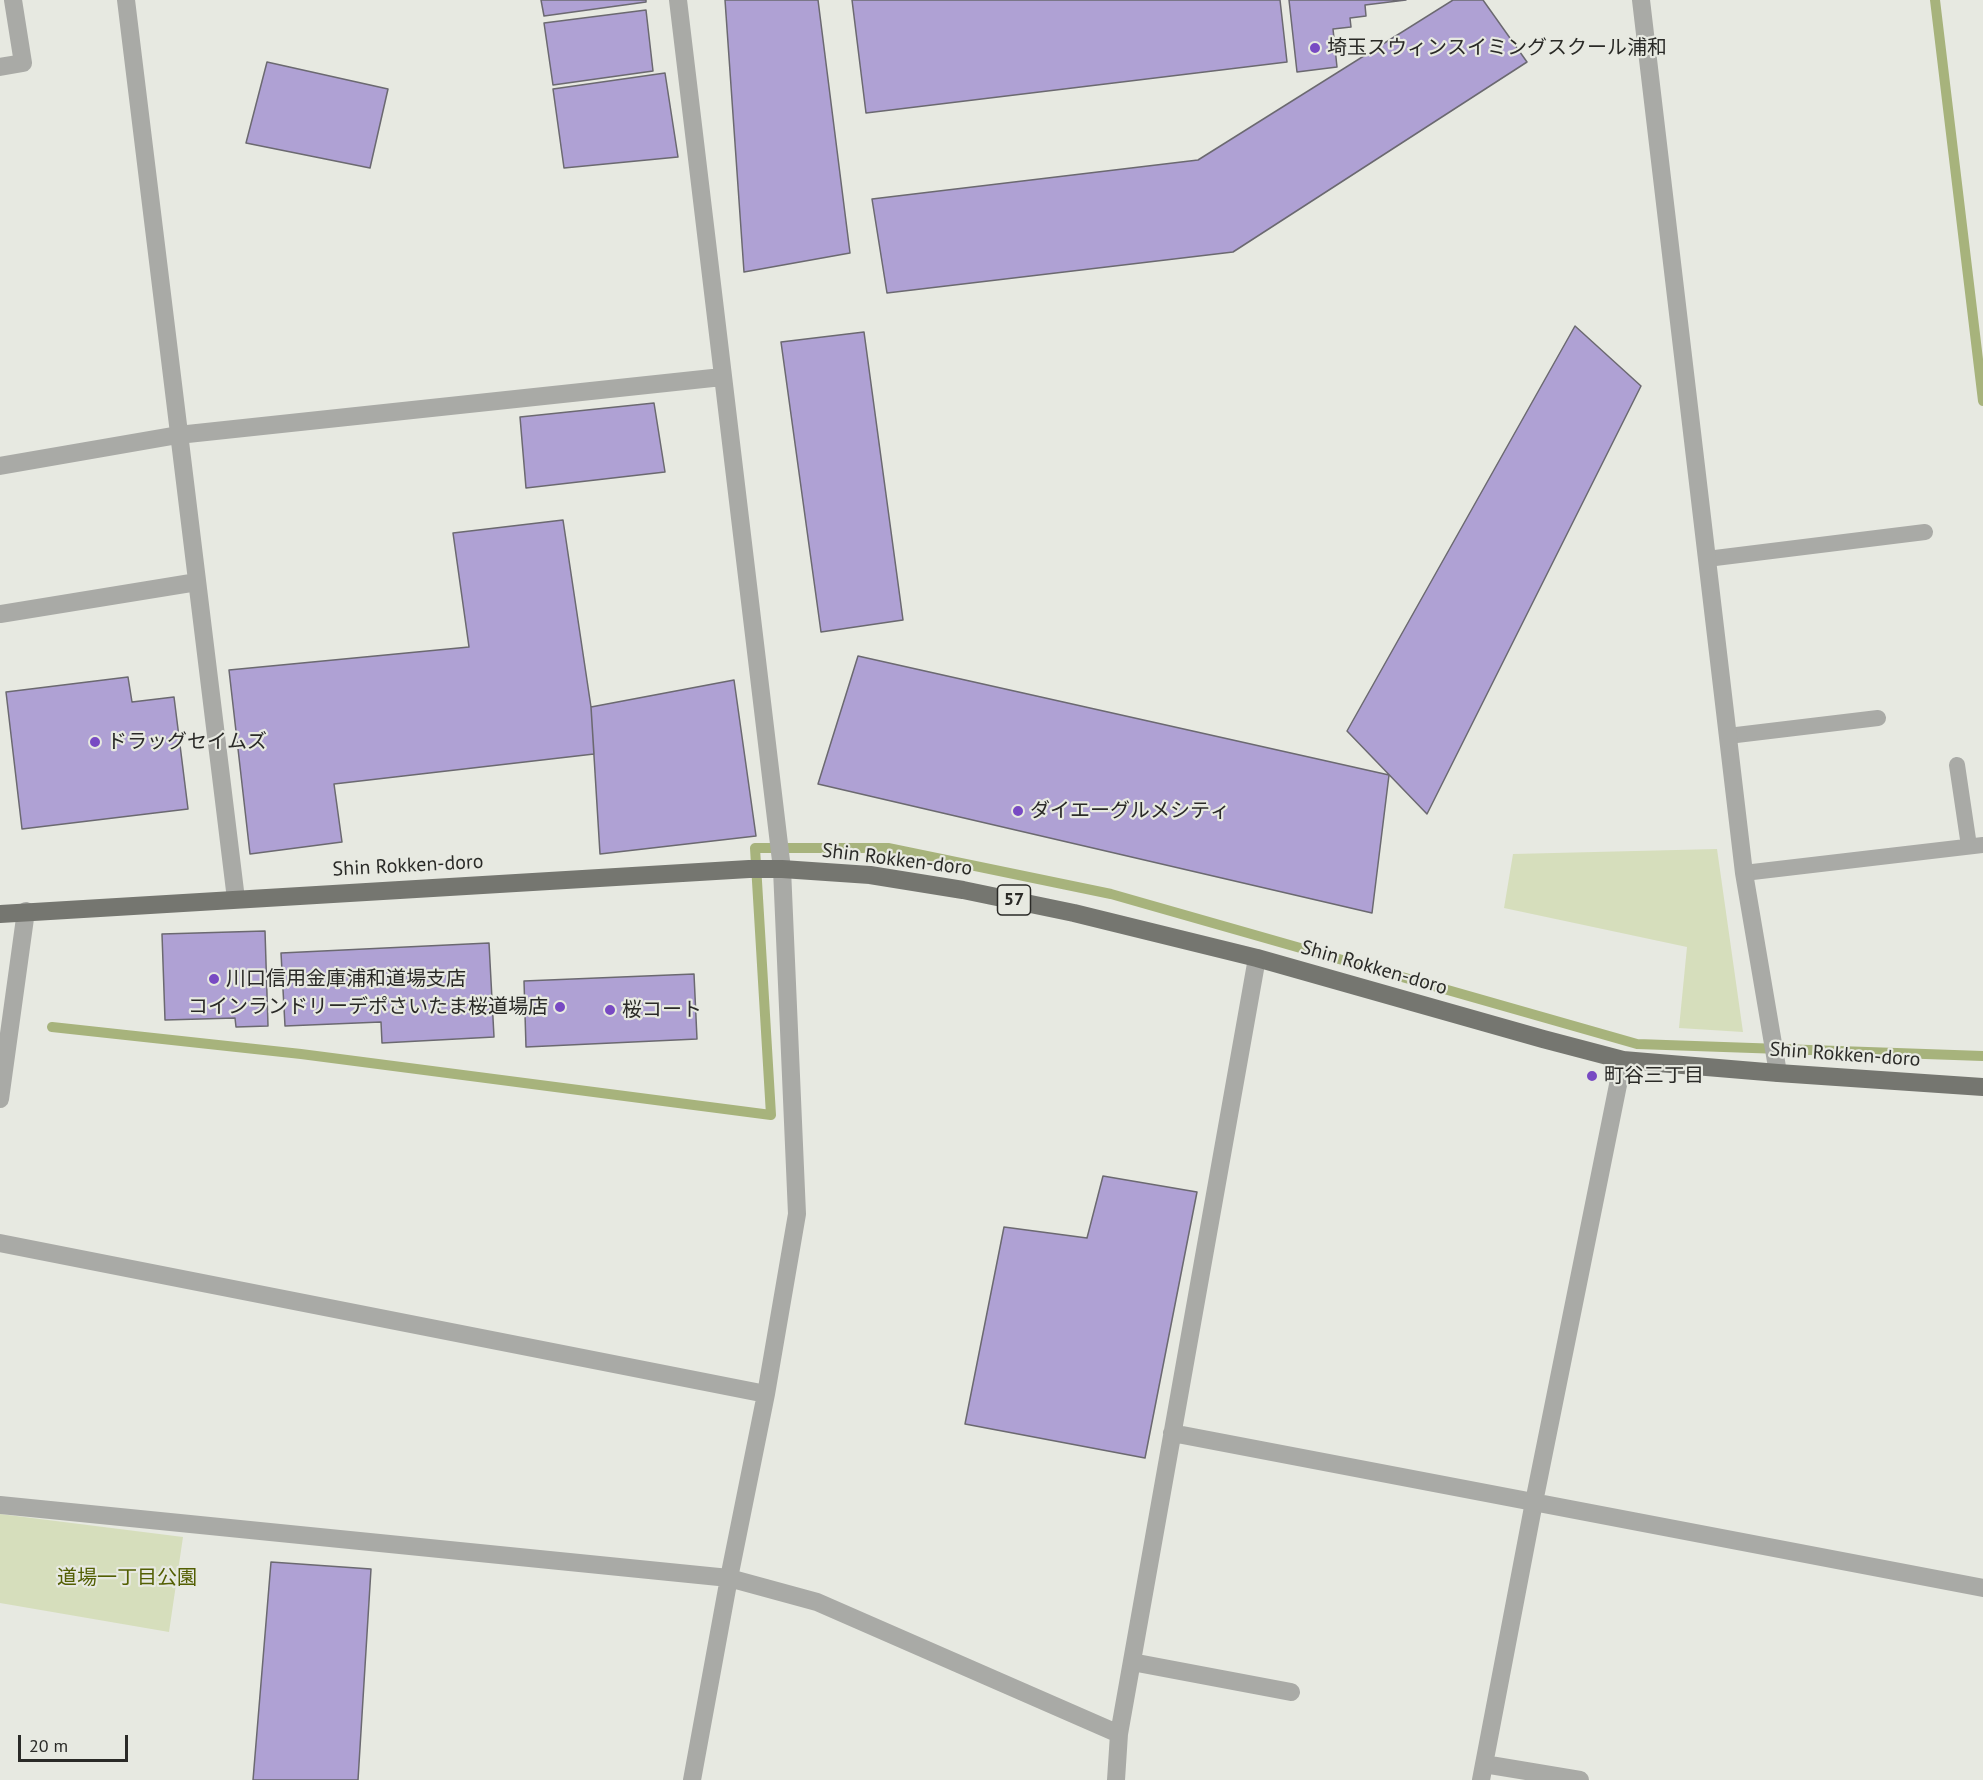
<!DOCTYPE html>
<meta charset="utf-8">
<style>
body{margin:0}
#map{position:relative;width:1983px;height:1780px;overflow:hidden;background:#e7e9e1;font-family:"PT Sans",sans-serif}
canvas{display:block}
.scale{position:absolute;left:18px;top:1735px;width:110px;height:27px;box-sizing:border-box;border:3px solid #2a2a27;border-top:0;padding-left:8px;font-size:18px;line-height:21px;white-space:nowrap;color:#2a2a27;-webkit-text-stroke:4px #e7e9e1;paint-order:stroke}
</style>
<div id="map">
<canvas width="1983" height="1780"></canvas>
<div class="scale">20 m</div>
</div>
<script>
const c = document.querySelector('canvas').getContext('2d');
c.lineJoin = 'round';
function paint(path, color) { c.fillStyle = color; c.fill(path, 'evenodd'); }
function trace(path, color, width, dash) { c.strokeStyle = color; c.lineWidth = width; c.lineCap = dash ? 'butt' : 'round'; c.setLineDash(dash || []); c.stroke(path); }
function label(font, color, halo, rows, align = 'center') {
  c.font = font + ' "PT Sans","Noto Sans JP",sans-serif'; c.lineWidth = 4.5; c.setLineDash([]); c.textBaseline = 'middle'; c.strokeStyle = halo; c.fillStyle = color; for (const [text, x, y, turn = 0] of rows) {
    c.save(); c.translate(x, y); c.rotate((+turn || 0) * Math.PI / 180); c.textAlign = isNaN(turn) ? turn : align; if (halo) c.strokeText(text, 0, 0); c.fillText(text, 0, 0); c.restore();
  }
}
paint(new Path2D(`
 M 1717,849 L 1743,1032 L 1679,1028 L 1687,947 L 1504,908 L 1513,854 Z
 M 0,1514 L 183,1537 L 169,1632 L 0,1603 Z`), '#d6debc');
trace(new Path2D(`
 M 1935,0 L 1983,401
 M 52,1027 L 301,1054 L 771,1115 L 755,848 L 888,848 L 1111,894 L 1637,1044 L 1983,1056`), '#a7b37c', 10);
const building = new Path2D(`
 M 541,0 L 646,0 L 646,2 L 544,16 Z
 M 725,0 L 818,0 L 850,253 L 744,272 Z
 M 852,0 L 1280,0 L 1287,62 L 866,113 Z
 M 1289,0 L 1406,0 L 1365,5 L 1366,16 L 1350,18 L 1351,27 L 1333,29 L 1337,67 L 1297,72 Z
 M 1453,0 L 1483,0 L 1527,62 L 1233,252 L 887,293 L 872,199 L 1198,160 Z
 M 646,10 L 653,71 L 553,85 L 544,23 Z
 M 267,62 L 388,89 L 370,168 L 246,143 Z
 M 665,73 L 678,157 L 564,168 L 553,89 Z
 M 1575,326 L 1641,386 L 1427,814 L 1347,731 Z
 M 864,332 L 903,620 L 821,632 L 781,342 Z
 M 654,403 L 665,472 L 526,488 L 520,417 Z
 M 563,520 L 591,707 L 594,754 L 334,784 L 342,842 L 250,854 L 229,670 L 469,647 L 453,533 Z
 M 858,656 L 1389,775 L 1372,913 L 818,784 Z
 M 128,677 L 132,702 L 174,697 L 188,809 L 22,829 L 6,692 Z
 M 734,680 L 756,836 L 600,854 L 591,707 Z
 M 265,931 L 268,1026 L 236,1027 L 235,1018 L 165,1020 L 162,934 Z
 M 489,943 L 494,1037 L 382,1043 L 381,1022 L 285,1026 L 281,953 Z
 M 694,974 L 697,1039 L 526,1047 L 524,981 Z
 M 1103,1176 L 1197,1192 L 1145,1458 L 965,1424 L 1004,1227 L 1087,1238 Z
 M 271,1562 L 371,1569 L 358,1780 L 253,1780 Z`);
paint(building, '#afa1d4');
trace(building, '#6b6970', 1.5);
trace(new Path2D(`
 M 1707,559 L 1925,532
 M 1728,736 L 1878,718
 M 1957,765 L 1969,846
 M 1744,873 L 1983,845`), '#a9aaa6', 16);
trace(new Path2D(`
 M 126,0 L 236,899
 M 678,0 L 782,869 L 797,1214 L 766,1394 L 729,1578 L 692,1780
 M 1641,0 L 1744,873 L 1778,1073
 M 0,67 L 23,63 L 13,0
 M 0,466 L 178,435 L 722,377
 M 0,614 L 197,582
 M 0,1243 L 766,1394
 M 1172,1433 L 1983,1588
 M 0,1505 L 729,1578 L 817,1602 L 1119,1734
 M 1132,1662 L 1291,1692
 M 1484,1764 L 1580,1780
 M 1116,1780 L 1119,1734 L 1257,958
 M 1481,1780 L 1534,1502 L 1623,1060`), '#a9aaa6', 18);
trace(new Path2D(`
 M 0,1099 L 26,911`), '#a9aaa6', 18);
trace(new Path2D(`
 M 0,914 L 749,869 L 782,869 L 870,875 L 963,890 L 1074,913 L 1257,958 L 1543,1039 L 1623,1060 L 1778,1073 L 1983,1087`), '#757670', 18);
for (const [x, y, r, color] of [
 [1315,48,6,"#784ac3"],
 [95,742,6,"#784ac3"],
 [1018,811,6,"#784ac3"],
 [214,979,6,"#784ac3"],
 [560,1007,6,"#784ac3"],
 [610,1010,6,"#784ac3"],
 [1592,1076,6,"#784ac3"]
]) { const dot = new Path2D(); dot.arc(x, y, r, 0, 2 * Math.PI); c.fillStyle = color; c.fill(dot); trace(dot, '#e7e9e1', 2); }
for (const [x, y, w] of [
 [1014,900,33]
]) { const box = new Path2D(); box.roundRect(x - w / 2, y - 15, w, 30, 4.5); c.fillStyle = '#e7e9e1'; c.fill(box); trace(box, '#2a2a27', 1.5); }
label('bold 18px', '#2a2a27', null, [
 ["57",1014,900]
]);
label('20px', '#2a2a27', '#e7e9e1', [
 ["埼玉スウィンスイミングスクール浦和",1327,48],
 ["ドラッグセイムズ",107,742],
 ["ダイエーグルメシティ",1030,811],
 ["川口信用金庫浦和道場支店",226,979],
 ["コインランドリーデポさいたま桜道場店",548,1007,"right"],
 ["桜コート",622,1010],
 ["町谷三丁目",1604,1076]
], 'left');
label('20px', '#2a2a27', '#e7e9e1', [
 ["Shin Rokken-doro",897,860,7],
 ["Shin Rokken-doro",408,866,-3],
 ["Shin Rokken-doro",1374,968,16],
 ["Shin Rokken-doro",1845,1055,4]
]);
label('20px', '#535f03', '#e7e9e1', [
 ["道場一丁目公園",127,1578]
]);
</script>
